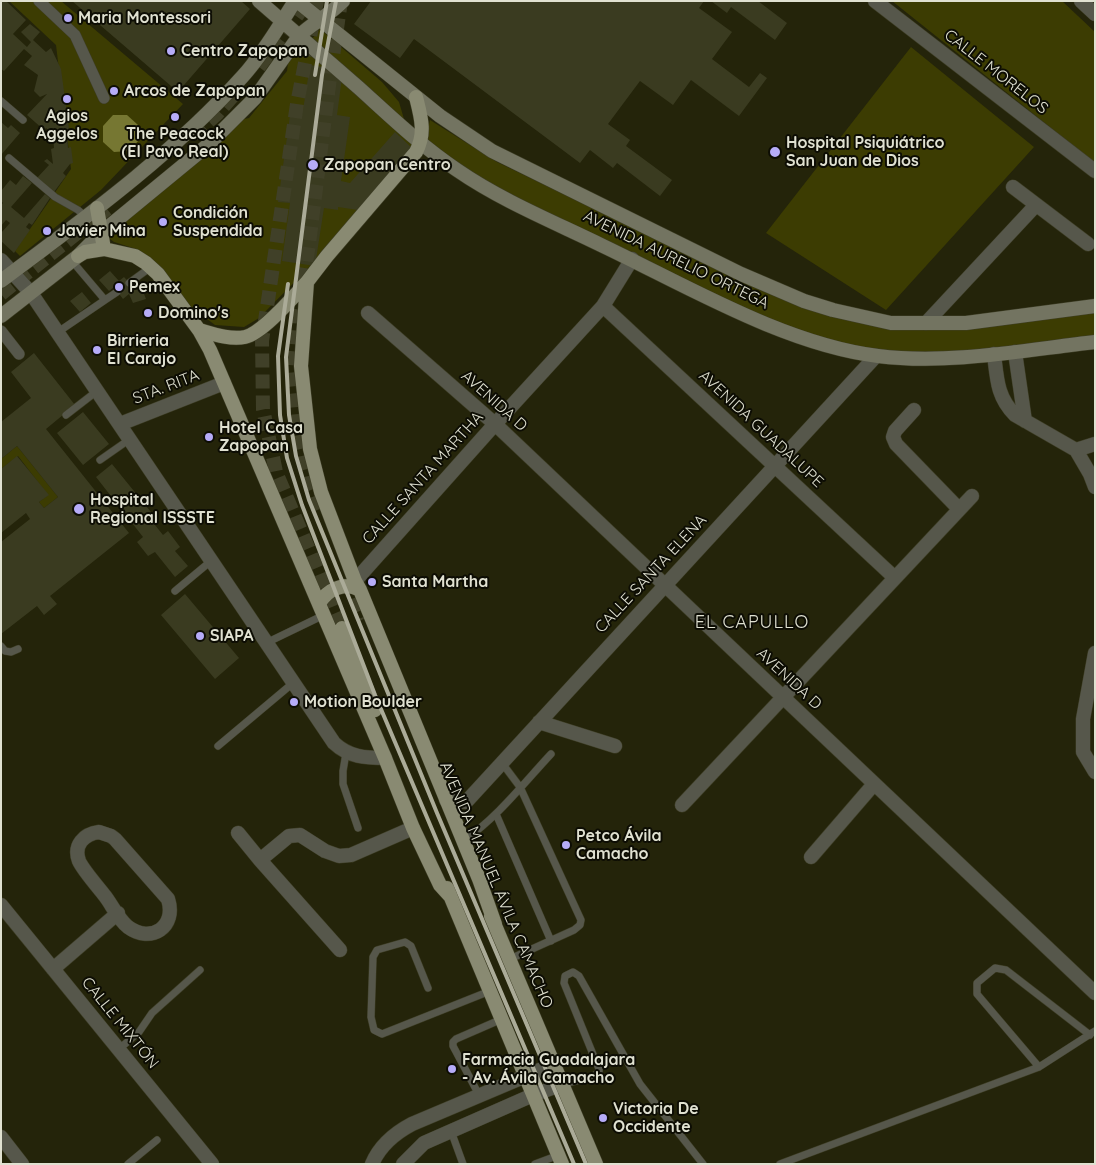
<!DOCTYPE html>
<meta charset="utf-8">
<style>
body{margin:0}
#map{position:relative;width:1096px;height:1165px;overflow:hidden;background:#24240a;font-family:Quicksand,sans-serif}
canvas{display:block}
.frame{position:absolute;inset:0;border:2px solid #e0e1d1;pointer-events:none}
</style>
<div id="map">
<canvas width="1096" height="1165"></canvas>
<div class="frame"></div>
</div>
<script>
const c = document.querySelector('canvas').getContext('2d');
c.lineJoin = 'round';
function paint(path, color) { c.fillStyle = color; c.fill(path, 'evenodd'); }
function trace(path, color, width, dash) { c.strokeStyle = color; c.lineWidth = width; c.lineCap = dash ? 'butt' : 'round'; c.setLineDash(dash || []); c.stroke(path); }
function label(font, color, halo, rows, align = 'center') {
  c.font = font + ' Quicksand,sans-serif'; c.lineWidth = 4; c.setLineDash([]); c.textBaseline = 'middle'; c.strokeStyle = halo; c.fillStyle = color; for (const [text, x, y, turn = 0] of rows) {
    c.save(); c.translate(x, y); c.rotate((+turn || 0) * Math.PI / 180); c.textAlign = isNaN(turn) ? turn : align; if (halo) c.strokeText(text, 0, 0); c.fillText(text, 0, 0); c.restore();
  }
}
paint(new Path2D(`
 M 9,1 L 61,1 L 183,104 L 101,190 L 20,256 L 15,251 L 71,169 L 56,45 Z
 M 892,1 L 1062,1 L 1095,32 L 1095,163 Z
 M 320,29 L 382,82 L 399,102 L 404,119 L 401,120 L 311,40 Z
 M 301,45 L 414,144 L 326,250 L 259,318 L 244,327 L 215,325 L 191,307 L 133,248 L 114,242 L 110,239 L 111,234 L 120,222 L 240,120 L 249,118 L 287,71 L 289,55 Z
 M 911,47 L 1034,147 L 886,310 L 766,233 Z
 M 430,120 L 497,162 L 653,237 L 887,327 L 1095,310 L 1095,337 L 1018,347 L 927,354 L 841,346 L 757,316 L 488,184 L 429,148 L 427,134 Z
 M 17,446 L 58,497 L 44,508 L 39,502 L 48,495 L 18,456 L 1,469 L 1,459 Z`), '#3c3c02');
paint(new Path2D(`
 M 113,115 L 127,115 L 138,125 L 139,140 L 129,151 L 114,152 L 103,142 L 103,126 Z`), '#767732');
paint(new Path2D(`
 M 1,1 L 6,1 L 26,20 L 13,34 L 27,47 L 31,42 L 21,32 L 30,24 L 40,32 L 33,40 L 46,52 L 51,48 L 61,69 L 70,136 L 67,134 L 68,148 L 71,147 L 73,163 L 70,164 L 63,173 L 66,176 L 54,192 L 37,178 L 49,165 L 44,161 L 47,159 L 53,164 L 51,149 L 54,148 L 53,134 L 46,128 L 44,130 L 27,115 L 47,94 L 40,97 L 34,91 L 38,75 L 24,65 L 32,56 L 24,49 L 4,71 L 1,69 Z
 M 72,1 L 241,1 L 250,9 L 178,92 Z
 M 371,1 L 704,1 L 699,8 L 732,32 L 712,59 L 749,87 L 760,73 L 767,78 L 739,116 L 691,80 L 673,105 L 640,81 L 608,124 L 630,140 L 626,146 L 672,180 L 660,196 L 617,163 L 613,168 L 590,150 L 580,163 L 414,39 L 400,58 L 354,24 Z
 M 711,1 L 758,1 L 787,23 L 775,40 L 731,7 L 727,13 Z
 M 310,65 L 343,70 L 337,115 L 350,117 L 341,181 L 350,183 L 395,132 L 413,149 L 358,210 L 338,207 L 338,210 L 324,208 L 315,266 L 282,261 L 290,203 L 278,202 L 291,108 L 303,110 Z
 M 1,122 L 8,128 L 11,125 L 20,133 L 1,155 Z
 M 23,176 L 32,183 L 11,207 L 24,218 L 45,194 L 50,198 L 32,225 L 29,223 L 26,227 L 30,230 L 14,253 L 1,241 L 1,233 L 10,223 L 6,220 L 1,226 L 1,205 L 3,203 L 1,201 L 1,191 L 10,180 L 16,185 Z
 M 110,271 L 119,281 L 124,277 L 134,288 L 141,286 L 146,299 L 133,303 L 129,294 L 123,299 L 114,287 L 109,291 L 99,280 Z
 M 82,292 L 91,303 L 80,312 L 70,301 Z
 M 34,353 L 75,405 L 46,429 L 129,533 L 50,596 L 57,604 L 44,615 L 37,606 L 1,634 L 1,542 L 30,519 L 26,513 L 1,533 L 1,469 L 17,456 L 49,495 L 39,502 L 44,508 L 58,497 L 17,446 L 1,459 L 1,422 L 31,398 L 11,372 Z
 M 83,412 L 109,444 L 83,465 L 57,433 Z
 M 112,464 L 155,517 L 151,520 L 163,535 L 168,531 L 180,547 L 175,551 L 188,566 L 175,577 L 155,552 L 148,556 L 137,542 L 143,537 L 96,477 Z
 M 185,594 L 239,658 L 215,679 L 161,615 Z`), '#3a3b20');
trace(new Path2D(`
 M 317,1 L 297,104 L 262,341 L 263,409 L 276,472 L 342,628
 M 259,67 L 308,1
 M 193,135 L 217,114 L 240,88
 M 1,294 L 107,209
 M 320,509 L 311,486 L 299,434 L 293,371 L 297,322 L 309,244 L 331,70 L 341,1
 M 348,578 L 364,619`), '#404028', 14, [14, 7]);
const service = new Path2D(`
 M 1,101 L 23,120
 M 9,158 L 55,197 L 78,210 L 85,216
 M 129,283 L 151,267
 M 105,300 L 117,292
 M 58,332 L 105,300 L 72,261
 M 66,415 L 97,391
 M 100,460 L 130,439
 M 175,591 L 211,561
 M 266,643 L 324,615
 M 1,646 L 5,651 L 11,652 L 18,649
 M 218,746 L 293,683
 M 346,753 L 343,771 L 343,784 L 358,828
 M 502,763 L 520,787 L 581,920 L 580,925 L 574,930 L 510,959
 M 496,814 L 551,941
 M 463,841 C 497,818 523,784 551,754
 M 428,988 L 411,946 L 405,942 L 377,950 L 373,957 L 371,1017 L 374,1030 L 382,1034 L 490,991
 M 119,1049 L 139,1032 L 152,1013 L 200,970
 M 1039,1067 L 977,994 L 977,983 L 995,968 L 1006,970 L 1090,1035
 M 563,1084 L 592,1077 L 599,1072 L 599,1069 L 564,983 L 565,976 L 573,972 L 579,976 L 640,1084 L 703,1164
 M 479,1095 L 453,1046 L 453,1042 L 456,1039 L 502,1019
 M 451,1131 L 463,1164
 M 128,1164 L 157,1140
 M 535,1164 L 559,1155
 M 780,1164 L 1039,1067 L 1095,1031`);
const pedestrian = new Path2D(`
 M 39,1 L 75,35 L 104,98
 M 1,331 L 19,354`);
const minor = new Path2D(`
 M 875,1 L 1095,171
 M 1081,1 L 1095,14
 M 1013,187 L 1088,244
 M 1,260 L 31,293 L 334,743 C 349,757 365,758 385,758
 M 603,306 L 895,578
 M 368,313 L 495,424 L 1095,993
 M 926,323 L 1036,205
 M 1015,352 L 1025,421
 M 994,354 C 997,379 997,397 1015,415 L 1076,450 L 1095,444
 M 914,410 L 895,431 L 893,437 L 896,444 L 959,509
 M 120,424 L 224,383
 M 1076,450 L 1090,474 L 1095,487
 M 355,581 L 495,424 L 603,306 L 632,259
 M 1095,653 L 1083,719 L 1083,752 L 1095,772
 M 539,722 L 615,746
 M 446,800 L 466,802 L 876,356
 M 682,805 L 972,496
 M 99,832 L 111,836 L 115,839 L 168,899 C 177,927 151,944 128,927 C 118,919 112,905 105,896 C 98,887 83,870 79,861 C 73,845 84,834 99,832 Z
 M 238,833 L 260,860
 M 811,857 L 874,784
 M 1,905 L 212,1164
 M 340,950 L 260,860 L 289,836 L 300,835 L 325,851 L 339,856 L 351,855 L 413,828
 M 53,969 L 118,913
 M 1,1137 L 22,1164
 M 372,1164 C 380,1145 395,1133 412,1124 L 554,1064
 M 403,1164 L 424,1143 L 533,1095 L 563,1084`);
const secondary = new Path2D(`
 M 259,1 C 292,30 326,59 359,88 C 390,116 421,146 457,170 C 502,201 554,222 603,246 C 687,286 786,345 878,356 C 949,365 1025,350 1095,342
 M 297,1 L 440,116 L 492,151 L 741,274 L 804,301 L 833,310 L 891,323 L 966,323 L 1095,306
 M 1,281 C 85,218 173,154 243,76 C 263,54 279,26 295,1
 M 1,316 L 78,256 L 101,233 L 208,145 L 255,98 L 299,36 C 312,23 330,15 343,1`);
const primary = new Path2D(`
 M 416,97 C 421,117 426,133 416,152 L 327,256 L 307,282 L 301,366 L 310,449 L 321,492 L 355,581 L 360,590 L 479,879 L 495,924
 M 97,208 L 104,249
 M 78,256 L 85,252 L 104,249 L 135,256 L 146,263 L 158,274 L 199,330 L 210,350 L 385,758 L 413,828 L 440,885 L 450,896
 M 199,330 C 213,334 230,340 245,337 C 263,333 294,296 307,282
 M 319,604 C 327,589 346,581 360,590
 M 342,628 L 375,710
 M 447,888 L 562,1164
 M 491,916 L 596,1164`);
trace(service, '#3e3e26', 8);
trace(pedestrian, '#3e3e26', 12);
trace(minor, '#3e3e26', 15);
trace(secondary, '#3e3e26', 15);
trace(primary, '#3e3e26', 15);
trace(service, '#56574b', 7);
trace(pedestrian, '#56574b', 11);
trace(minor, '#56574b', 14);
trace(secondary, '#737461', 14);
trace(primary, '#898a72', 14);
trace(new Path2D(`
 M 336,1 L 322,75 L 286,357 L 289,415 L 296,456 L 309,500 L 437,813 L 586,1164
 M 315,75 L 327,1
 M 288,284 L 278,356 L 280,415 L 287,458 L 302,505 L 375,695 L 574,1164`), '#abab98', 4);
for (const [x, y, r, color] of [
 [68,18,5,"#b6acf8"],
 [171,51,5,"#b6acf8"],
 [114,91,5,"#b6acf8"],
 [67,99,5,"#b6acf8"],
 [175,117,5,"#b6acf8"],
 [775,152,6,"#b6acf8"],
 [313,165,6,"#b6acf8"],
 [163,222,5,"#b6acf8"],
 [47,231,5,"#b6acf8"],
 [119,287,5,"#b6acf8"],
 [148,313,5,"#b6acf8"],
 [97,350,5,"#b6acf8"],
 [209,437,5,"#b6acf8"],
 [79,509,6,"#b6acf8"],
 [372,582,5,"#b6acf8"],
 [200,636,5,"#b6acf8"],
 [294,702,5,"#b6acf8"],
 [566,845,5,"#b6acf8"],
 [452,1069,5,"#b6acf8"],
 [603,1118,5,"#b6acf8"]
]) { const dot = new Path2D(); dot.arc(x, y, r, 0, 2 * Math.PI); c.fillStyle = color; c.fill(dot); trace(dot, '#0d0d04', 2); }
label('bold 16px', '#e0e1d1', '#0d0d04', [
 ["Maria Montessori",78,18],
 ["Centro Zapopan",181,51],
 ["Arcos de Zapopan",124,91],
 ["Agios",67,116,"center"],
 ["Aggelos",67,134,"center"],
 ["The Peacock",175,134,"center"],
 ["(El Pavo Real)",175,152,"center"],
 ["Hospital Psiquiátrico",786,143],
 ["San Juan de Dios",786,161],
 ["Zapopan Centro",324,165],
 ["Condición",173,213],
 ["Suspendida",173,231],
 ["Javier Mina",57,231],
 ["Pemex",129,287],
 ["Domino's",158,313],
 ["Birrieria",107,341],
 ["El Carajo",107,359],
 ["Hotel Casa",219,428],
 ["Zapopan",219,446],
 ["Hospital",90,500],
 ["Regional ISSSTE",90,518],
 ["Santa Martha",382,582],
 ["SIAPA",210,636],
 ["Motion Boulder",304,702],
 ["Petco Ávila",576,836],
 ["Camacho",576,854],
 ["Farmacia Guadalajara",462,1060],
 ["- Av. Ávila Camacho",462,1078],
 ["Victoria De",613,1109],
 ["Occidente",613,1127]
], 'left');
label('16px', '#e0e1d1', '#0d0d04', [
 ["CALLE MORELOS",996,72,38],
 ["AVENIDA AURELIO ORTEGA",676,260,26],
 ["STA. RITA",166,387,-21],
 ["AVENIDA D",494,401,42],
 ["AVENIDA GUADALUPE",761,429,43],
 ["CALLE SANTA MARTHA",423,478,-48],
 ["CALLE SANTA ELENA",651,574,-47],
 ["AVENIDA D",789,679,43],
 ["AVENIDA MANUEL ÁVILA CAMACHO",496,885,67],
 ["CALLE MIXTÓN",120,1023,51]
]);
c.letterSpacing = '1px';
label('18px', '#e0e1d1', '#0d0d04', [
 ["EL CAPULLO",752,623]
]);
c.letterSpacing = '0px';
</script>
